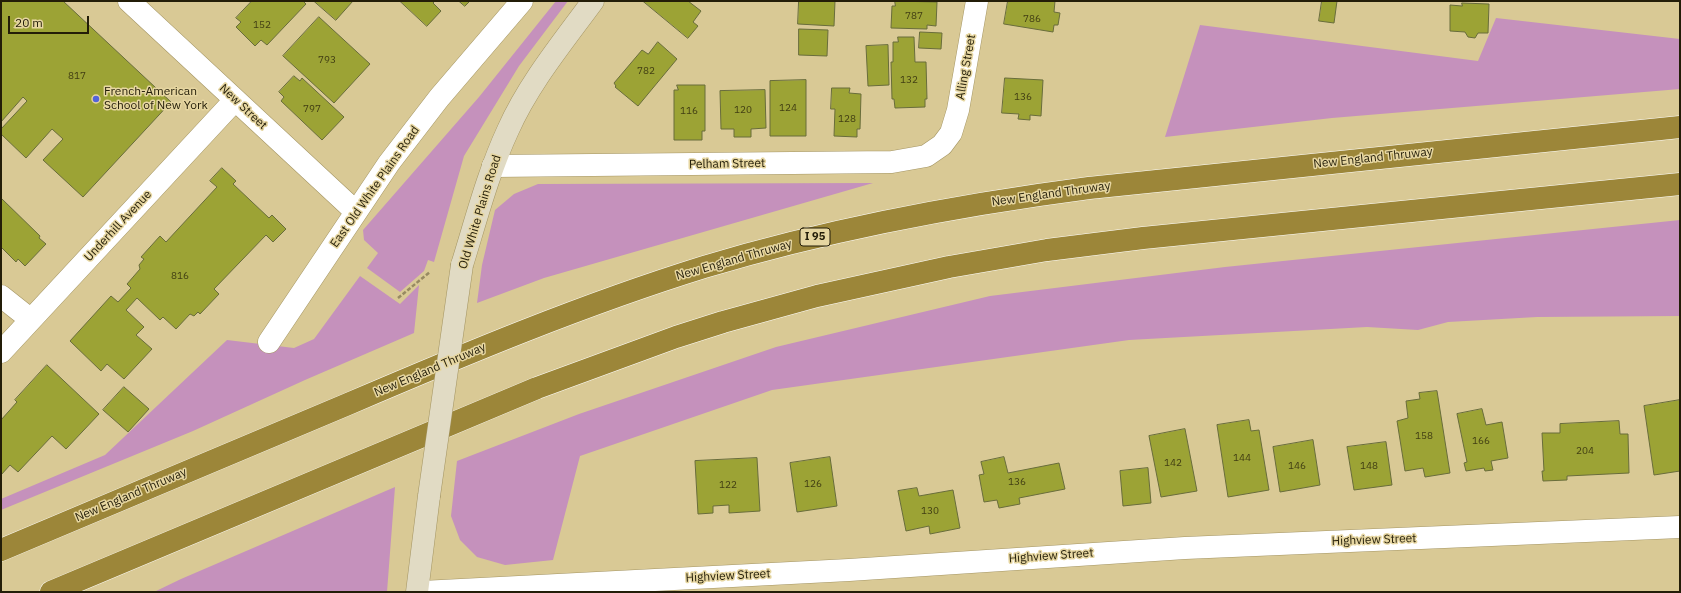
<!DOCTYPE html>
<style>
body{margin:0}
#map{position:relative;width:1681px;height:593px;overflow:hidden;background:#d9c995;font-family:"IBM Plex Sans",sans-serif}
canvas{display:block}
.frame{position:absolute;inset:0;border:2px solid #231d08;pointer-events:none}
.scale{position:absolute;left:8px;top:16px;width:81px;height:18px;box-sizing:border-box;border:2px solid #231d08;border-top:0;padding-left:5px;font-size:12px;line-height:14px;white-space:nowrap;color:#231d08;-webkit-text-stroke:3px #e6d6a1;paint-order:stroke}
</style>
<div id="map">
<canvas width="1681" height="593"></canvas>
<div class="frame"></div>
<div class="scale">20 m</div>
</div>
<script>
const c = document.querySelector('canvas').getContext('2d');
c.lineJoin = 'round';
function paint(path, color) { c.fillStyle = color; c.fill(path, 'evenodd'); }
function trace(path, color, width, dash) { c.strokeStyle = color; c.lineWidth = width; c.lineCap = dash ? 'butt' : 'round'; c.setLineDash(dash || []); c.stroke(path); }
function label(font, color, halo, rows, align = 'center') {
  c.font = font + ' "IBM Plex Sans",sans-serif'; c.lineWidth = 3; c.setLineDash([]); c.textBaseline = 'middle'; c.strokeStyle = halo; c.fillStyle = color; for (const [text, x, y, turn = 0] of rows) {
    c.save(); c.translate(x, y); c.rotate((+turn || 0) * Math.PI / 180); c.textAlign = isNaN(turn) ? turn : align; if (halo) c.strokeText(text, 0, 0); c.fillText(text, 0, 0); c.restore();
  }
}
paint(new Path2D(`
 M 556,1 L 568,1 L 519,66 L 464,156 L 434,262 L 428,260 L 424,271 L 400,292 L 367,268 L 378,253 L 364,240 L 363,230 L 479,97 Z
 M 1496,18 L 1680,39 L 1680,89 L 1332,118 L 1165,137 L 1200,25 L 1478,61 Z
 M 873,183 L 544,278 L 477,303 L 482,265 L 495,210 L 514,194 L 538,184 Z
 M 1680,220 L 1680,316 L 1537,317 L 1448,322 L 1418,330 L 1367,327 L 1129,340 L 772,390 L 580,456 L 553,560 L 505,565 L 477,557 L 460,540 L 451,516 L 457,461 L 579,414 L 776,347 L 990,296 L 1225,267 Z
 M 360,276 L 400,304 L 419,285 L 414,333 L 305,380 L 193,431 L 1,510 L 1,499 L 105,455 L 227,340 L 294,348 L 314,339 Z
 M 395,487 L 387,592 L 154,592 L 181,579 Z`), '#c591bc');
const building = new Path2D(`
 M 1,1 L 63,1 L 171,102 L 83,197 L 43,160 L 63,139 L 52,129 L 26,158 L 1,134 L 1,129 L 27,101 L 23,97 L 1,122 Z
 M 252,1 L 303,1 L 306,4 L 267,45 L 261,40 L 255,46 L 236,27 L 241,22 L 236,18 Z
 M 314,1 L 353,1 L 336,20 Z
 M 400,1 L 435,1 L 433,3 L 441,11 L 427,26 Z
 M 459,1 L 470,1 L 465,6 Z
 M 643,1 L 688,1 L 701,11 L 693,22 L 698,26 L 688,38 Z
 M 799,1 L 835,1 L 834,26 L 798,24 Z
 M 895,1 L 937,2 L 936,26 L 927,25 L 927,29 L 891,28 L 892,6 L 895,6 Z
 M 1008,1 L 1055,1 L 1054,12 L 1060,13 L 1058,25 L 1054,25 L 1053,32 L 1004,24 Z
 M 1322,1 L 1337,1 L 1334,23 L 1319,21 Z
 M 1462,3 L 1489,4 L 1488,33 L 1478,33 L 1475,38 L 1468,37 L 1465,32 L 1450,31 L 1450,5 L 1462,6 Z
 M 319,17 L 370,64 L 334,103 L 283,56 Z
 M 799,29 L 828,30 L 827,56 L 799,55 Z
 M 920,32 L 942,33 L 941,49 L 919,48 Z
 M 898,37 L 914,37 L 915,62 L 926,62 L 927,99 L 925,99 L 925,107 L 895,108 L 894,99 L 892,99 L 891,62 L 893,62 L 893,42 L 898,42 Z
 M 658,42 L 677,59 L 638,106 L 615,87 L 616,86 L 614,83 L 642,50 L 648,54 Z
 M 888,45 L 889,85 L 868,86 L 866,46 Z
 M 294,76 L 300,81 L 302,78 L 344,117 L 322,140 L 281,101 L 284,97 L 279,92 Z
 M 1005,78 L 1043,80 L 1041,116 L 1030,115 L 1030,120 L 1018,119 L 1019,114 L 1002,113 Z
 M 806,80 L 806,136 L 770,136 L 770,81 Z
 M 677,85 L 705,85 L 705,131 L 702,131 L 702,140 L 674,140 L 674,90 L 678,90 Z
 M 832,88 L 850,88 L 849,93 L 861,94 L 860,129 L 857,129 L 857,137 L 834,136 L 835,109 L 831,109 Z
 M 765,90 L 766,128 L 751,129 L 751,137 L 734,137 L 734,129 L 721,129 L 720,91 Z
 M 222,168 L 236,181 L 233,184 L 269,218 L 272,215 L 286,229 L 273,242 L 266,235 L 214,289 L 219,294 L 200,314 L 198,312 L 194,316 L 190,314 L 176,329 L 163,317 L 160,320 L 137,298 L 126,310 L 144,327 L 136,335 L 152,349 L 124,379 L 107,364 L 101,371 L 70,341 L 111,296 L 118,302 L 131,288 L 127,284 L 140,269 L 139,265 L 144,259 L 141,257 L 160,236 L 166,242 L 217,187 L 210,181 Z
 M 1,198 L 40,236 L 39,238 L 46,244 L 25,266 L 18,259 L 16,262 L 1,247 Z
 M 47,365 L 99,414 L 66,449 L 52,436 L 18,472 L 10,465 L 1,475 L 1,420 L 17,402 L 15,400 Z
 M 124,387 L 149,409 L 128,432 L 103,410 Z
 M 1437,391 L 1450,473 L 1425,477 L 1423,468 L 1405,471 L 1397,421 L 1408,418 L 1406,401 L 1420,399 L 1419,393 Z
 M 1680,400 L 1680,471 L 1654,475 L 1644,406 Z
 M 1482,409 L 1486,425 L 1502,422 L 1508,458 L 1491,461 L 1493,470 L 1485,471 L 1484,468 L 1466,471 L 1464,463 L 1467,462 L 1457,414 Z
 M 1249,420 L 1251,431 L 1259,430 L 1269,490 L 1228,497 L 1217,425 Z
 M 1619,421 L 1620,434 L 1628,434 L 1629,473 L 1567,476 L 1567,480 L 1543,481 L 1542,471 L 1544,471 L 1542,433 L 1560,433 L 1560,424 Z
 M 1185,429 L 1197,491 L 1161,497 L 1149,436 Z
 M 1313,440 L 1320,485 L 1280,492 L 1273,447 Z
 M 1386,442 L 1392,485 L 1354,490 L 1347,447 Z
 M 830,457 L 837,506 L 797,512 L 790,463 Z
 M 1004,457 L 1008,473 L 1059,463 L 1065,489 L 1019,498 L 1020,504 L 999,508 L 997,500 L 984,502 L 979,475 L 984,474 L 981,462 Z
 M 757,458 L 760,511 L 729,513 L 729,505 L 713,506 L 713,513 L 698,514 L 695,461 Z
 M 1148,468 L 1151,503 L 1123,506 L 1120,471 Z
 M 917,488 L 919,496 L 953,490 L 960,528 L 930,534 L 929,526 L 906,531 L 898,491 Z`);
paint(building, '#9ca335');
trace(building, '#686c3b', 1);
const street = new Path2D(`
 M 129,1 L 356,212
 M 493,166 L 892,162 L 926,156 L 942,145 L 951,133 L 958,110 L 977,1
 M 1,296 L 30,319
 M 269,342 L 389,163 L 439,98 L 522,1
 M 1,352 L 235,100
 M 422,592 L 849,570 L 1185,548 L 1680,527`);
const secondary = new Path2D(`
 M 462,265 C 476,220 488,173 508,130 C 529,83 563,42 593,1
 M 417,592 L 429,496`);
const highway = new Path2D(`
 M 1,550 C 117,501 232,453 348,404 C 465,354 582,305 704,267 C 830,229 959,205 1089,188 L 1680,127
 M 51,592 L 537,388 L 676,337 L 723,322 L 817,296 L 949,267 L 1047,250 L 1143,238 L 1680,184`);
trace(street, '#a49563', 23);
trace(secondary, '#a49563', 23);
trace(highway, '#fff', 23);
trace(new Path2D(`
 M 398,298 L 430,272`), '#978a62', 2.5, [4, 2]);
trace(street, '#fff', 22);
trace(secondary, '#e1dbc4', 22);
trace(highway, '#9c8639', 22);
const secondaryBridge = new Path2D(`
 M 429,496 L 462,265`);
trace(secondaryBridge, '#a49563', 23, []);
trace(secondaryBridge, '#e1dbc4', 22);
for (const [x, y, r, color] of [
 [96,99,4,"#5364da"]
]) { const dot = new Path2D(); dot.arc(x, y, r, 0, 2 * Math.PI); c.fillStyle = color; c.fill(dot); trace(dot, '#e6d6a1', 1.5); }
label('10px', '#413e13', null, [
 ["787",914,16],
 ["786",1032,19],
 ["152",262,25],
 ["793",327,60],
 ["782",646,71],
 ["817",77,76],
 ["132",909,80],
 ["136",1023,97],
 ["124",788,108],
 ["797",312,109],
 ["120",743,110],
 ["116",689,111],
 ["128",847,119],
 ["816",180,276],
 ["158",1424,436],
 ["166",1481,441],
 ["204",1585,451],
 ["144",1242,458],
 ["142",1173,463],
 ["146",1297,466],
 ["148",1369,466],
 ["136",1017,482],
 ["126",813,484],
 ["122",728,485],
 ["130",930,511]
]);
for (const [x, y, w] of [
 [815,237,30]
]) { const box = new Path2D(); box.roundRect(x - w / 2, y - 9, w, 18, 3); c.fillStyle = '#e6d6a1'; c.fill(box); trace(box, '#231d08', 1); }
label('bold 11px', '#231d08', null, [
 ["I 95",815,237]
]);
label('12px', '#231d08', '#e6d6a1', [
 ["Alling Street",966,67,-80],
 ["New Street",243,107,43],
 ["New England Thruway",1373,158,-6],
 ["Pelham Street",727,164,-1],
 ["East Old White Plains Road",375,187,-55],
 ["New England Thruway",1051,194,-8],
 ["Old White Plains Road",480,212,-73],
 ["Underhill Avenue",118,226,-47],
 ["New England Thruway",734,260,-16],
 ["New England Thruway",430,370,-23],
 ["New England Thruway",131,495,-23],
 ["Highview Street",1374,540,-2],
 ["Highview Street",1051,556,-4],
 ["Highview Street",728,576,-3]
]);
label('12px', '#231d08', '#e6d6a1', [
 ["French-American",104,92],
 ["School of New York",104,106]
], 'left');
</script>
